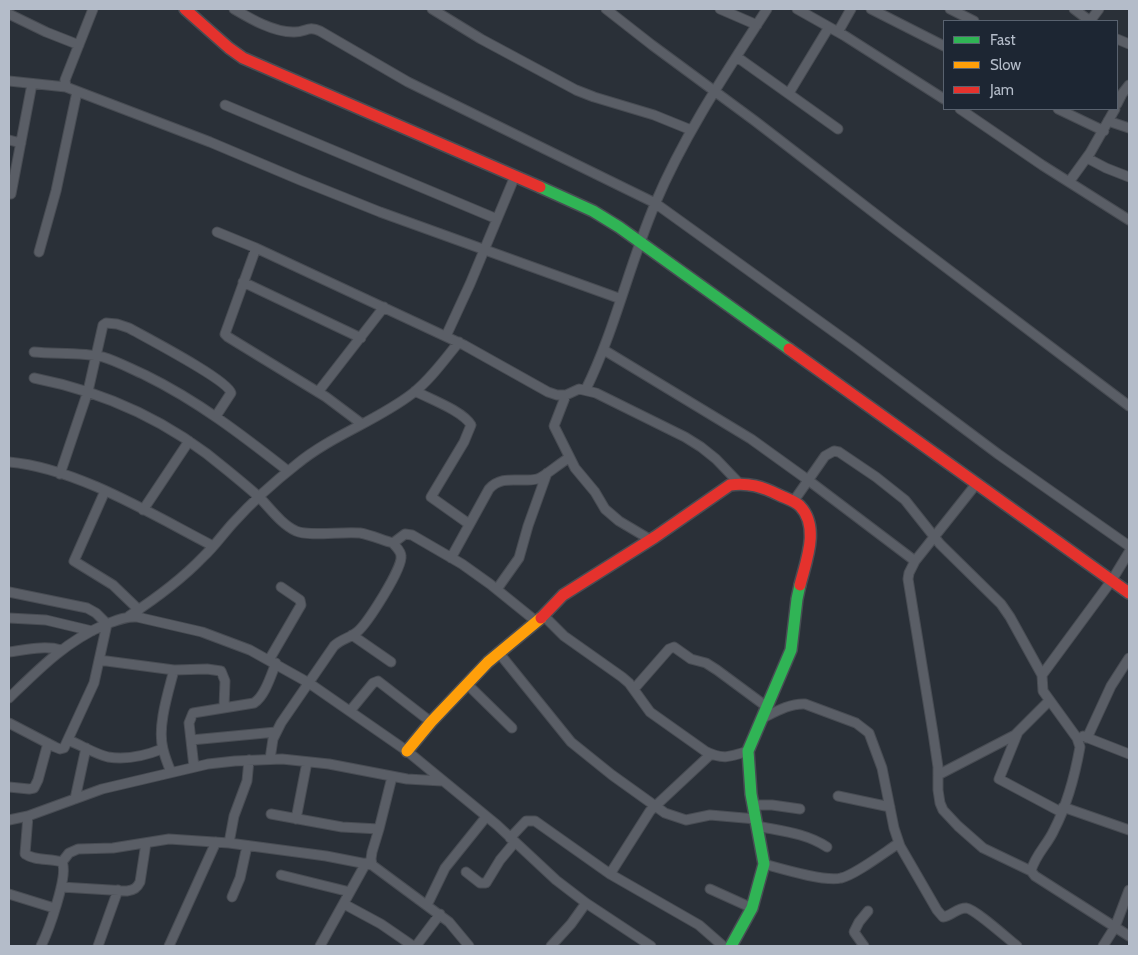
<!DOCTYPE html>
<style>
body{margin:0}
#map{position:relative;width:1138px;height:955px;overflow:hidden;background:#2a3038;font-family:Cabin,sans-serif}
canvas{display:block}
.frame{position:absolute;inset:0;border:10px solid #b4bcc9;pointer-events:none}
.legend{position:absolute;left:943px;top:20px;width:175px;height:90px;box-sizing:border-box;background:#1d2633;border:1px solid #59626f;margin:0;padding:6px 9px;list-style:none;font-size:15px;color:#b4bcc9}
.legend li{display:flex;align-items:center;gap:10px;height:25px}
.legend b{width:25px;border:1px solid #59626f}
</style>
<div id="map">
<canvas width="1138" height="955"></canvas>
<div class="frame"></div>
<ul class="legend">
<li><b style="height:6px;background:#30b455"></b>Fast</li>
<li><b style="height:6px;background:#ff9f0a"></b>Slow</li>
<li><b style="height:6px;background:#e5322d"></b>Jam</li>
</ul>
</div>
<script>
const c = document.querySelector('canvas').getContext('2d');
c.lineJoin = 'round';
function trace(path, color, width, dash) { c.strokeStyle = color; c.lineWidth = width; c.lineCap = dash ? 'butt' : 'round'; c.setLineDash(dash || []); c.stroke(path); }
const street = new Path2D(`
 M 93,9 L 65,80 L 66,87 L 210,142 L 300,180 L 380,212 L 621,299
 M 234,9 C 251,19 273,32 293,32 C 305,33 308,25 320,31 L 408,82 L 655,203 L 855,347 L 998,454 L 1129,546
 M 432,9 L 481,39 L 576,90 L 594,97 L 654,115 L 691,130
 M 606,9 L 652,45 L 755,121 L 895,229 L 1129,406
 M 720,9 L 757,25
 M 797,9 L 845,36 L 944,99
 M 871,9 L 944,46
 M 950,9 L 974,21
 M 1074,9 L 1090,21
 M 9,14 L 46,32 L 79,45
 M 1090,21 L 1099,9
 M 838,32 L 851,9
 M 1117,39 L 1129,44
 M 737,57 L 838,129
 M 9,81 L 66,87
 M 789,93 L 829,27
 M 1117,104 L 1122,94 L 1129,85
 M 225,105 L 497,219
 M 960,109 L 1042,165 L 1129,220
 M 1058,109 L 1104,131
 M 1108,121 L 1129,128
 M 9,140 L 21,143
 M 1087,158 L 1106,168 L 1129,177
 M 1069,182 L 1090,153 L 1115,109
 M 11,194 L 32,84
 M 217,232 L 256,248 L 464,345 L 548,392 L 557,395 L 566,395 L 579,389 L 596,393 L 685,437 L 701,447 L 716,459 L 739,483
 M 256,248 L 225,334 L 228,337 L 326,397 L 362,424
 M 39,252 L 56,191 L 77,92
 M 243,282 L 361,338
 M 446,336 L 470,284 L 515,176
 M 604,350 L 751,439 L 808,480 L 915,561
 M 34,352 C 54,354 83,352 103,357 C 117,361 131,369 145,375 C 198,401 242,435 288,471
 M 34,378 C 105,392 172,423 227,470 C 238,479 249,488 259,497 C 270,508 281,524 296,531 C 310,537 342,531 360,533 C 371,535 382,540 393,543 L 405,534 L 412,535 L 462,564 L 490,584 L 537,622
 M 586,389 C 615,330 629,265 655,204 C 684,135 727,71 767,9
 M 415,391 C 430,399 463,411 471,425 L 464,442 L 431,497 L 469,524
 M 318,392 L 384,307
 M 566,395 L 554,426 L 575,468 L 595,492 L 605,509 L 619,521 L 651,540
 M 9,462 C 77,468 153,515 213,546
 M 60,474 L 88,391 L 103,325 L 106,323 L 117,324 L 129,328 C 145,337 228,380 231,393 L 216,416
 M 977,483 L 915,561 L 909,573 L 908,579 L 933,733 L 938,767 L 938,790 L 940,803 L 943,810 L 958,826 L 983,848 L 1031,871
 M 105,491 L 74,561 L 113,585 L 139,610
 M 793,502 L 825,456 L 834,451 L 839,452 L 876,477 L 905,500 L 940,544 L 1001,604 L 1010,617 L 1042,675
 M 143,510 L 189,441
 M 1129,552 L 1112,580 L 1042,675 L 1043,691 L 1077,738 L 1080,747 C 1075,775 1067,805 1054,830 C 1048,844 1035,855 1031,871 L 1035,876 L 1129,936
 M 451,558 L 489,489 C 503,474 519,483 537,479 C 543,478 561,462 569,458
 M 497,589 L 519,558 L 528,526 L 547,473
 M 9,592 L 87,608 L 96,613 L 107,624 L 94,683 L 64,748 L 60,749 L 55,747 L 9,723
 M 543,615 L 564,636 L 622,677 L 629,683 L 650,712 L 705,751 C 722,760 730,757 748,751
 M 129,616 C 155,599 181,580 203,557 C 214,547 223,534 233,523 C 252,502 274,482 297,464 C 332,435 377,421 413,393 C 431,379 444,360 459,342
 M 9,618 L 46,620 L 92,631
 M 352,635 L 391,662
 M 9,652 C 25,650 45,645 61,650
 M 499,653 L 571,742 L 612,775 L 665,813 L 686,820 L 710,815 L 756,819
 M 99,660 L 174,670 L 207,669 L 221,671 L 225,681 L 224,707
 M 269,660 L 301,605 L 300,600 L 281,587
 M 467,684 L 512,728
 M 634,689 L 669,649 L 674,647 L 691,659 L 706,663 L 717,670 L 767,707
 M 9,698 C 39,669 65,642 104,625 C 115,621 125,616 137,617 L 202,632 L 250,650 L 309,683 L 407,751 L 497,825 L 556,880 L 586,903 L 651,946
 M 350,711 L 373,683 L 378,681 L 431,722
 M 761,719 C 775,712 790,703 805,704 L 856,723 L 869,733 L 882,768 L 894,828 L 900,846 L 937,910 L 943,917 C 951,916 957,908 966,908 C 975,909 1008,939 1017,946
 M 1018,732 L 999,779 L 1061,812
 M 1083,736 L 1129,754
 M 1087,738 L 1111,686 L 1129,658
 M 68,740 C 81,745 95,754 108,757 C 126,760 147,755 162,749
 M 191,740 L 276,732
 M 270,759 L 273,739 L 281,723 L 334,646 C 341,639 350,638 357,632 C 367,624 403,568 401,556 C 401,551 396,547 393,543
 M 194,767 L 189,723 L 193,713 L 254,703 C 265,696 271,675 276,663
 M 171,772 C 168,765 165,757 163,749 C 157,727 168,693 174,670
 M 938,775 L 1015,735 L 1049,701
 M 392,777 L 379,829 L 372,852 L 371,859 L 372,865 L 449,922 L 469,946
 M 9,787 L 29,789 L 34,788 L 38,780 L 48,743
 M 838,796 L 890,807
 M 75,799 L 86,748
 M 753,805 L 772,805 L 800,809
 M 1063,807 L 1129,830
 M 271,814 L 342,827 L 379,829
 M 28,816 L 25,854 C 35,861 50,858 62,862 C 69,875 48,932 41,946
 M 296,819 L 307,762
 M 9,820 L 28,816 L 102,789 L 208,764 L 235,761 L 282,759 L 329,764 L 407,779 L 442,781
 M 757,826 C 781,831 806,833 827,847
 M 510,838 L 526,821 L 535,821 L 610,874 L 699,925 L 723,946
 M 229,843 L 234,816 L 247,781 L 249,760
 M 62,862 L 69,853 L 78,849 L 113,848 L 169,839 L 229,843 L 326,856 L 372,865
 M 764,864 C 782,869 825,882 841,878 C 855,875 885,852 899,843
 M 466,872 L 480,883 L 486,883 L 500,860 L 515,842
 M 610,874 L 650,811 L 711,754
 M 281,875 L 350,892
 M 61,887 L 127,891 C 134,890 137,888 140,882 L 146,843
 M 710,889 L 752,908
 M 9,894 L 54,908
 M 232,897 L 240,878 L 247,846
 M 344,904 L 381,924 L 413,946
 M 427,905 L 445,868 L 486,817
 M 98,946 L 118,890
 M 169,946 L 216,842
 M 320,946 L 366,863
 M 416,946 L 440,914
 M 551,946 L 571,924 L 586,903
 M 864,946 L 854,932 L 859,922 L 868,911
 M 1103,946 L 1115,927 L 1129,890`);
const fast = new Path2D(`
 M 540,187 L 593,211 L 619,227 L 789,349
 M 731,946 L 752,908 L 764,864 L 751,794 L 748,751 L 791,650 L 797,599 L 800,585`);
const slow = new Path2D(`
 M 407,751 L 431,722 L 488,662 L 541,618`);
const jam = new Path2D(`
 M 185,9 L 229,48 L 243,58 L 540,187
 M 789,349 L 1129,593
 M 541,618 L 563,595 L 655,537 L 730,485 C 748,482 763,487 779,495 C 785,498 795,501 800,506 C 820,527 806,561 800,585`);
trace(street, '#484c53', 11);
trace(fast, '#484c53', 14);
trace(slow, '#484c53', 14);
trace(jam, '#484c53', 14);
trace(street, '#5a5e66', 9);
trace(fast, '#30b455', 11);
trace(slow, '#ff9f0a', 11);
trace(jam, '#e5322d', 11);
</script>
